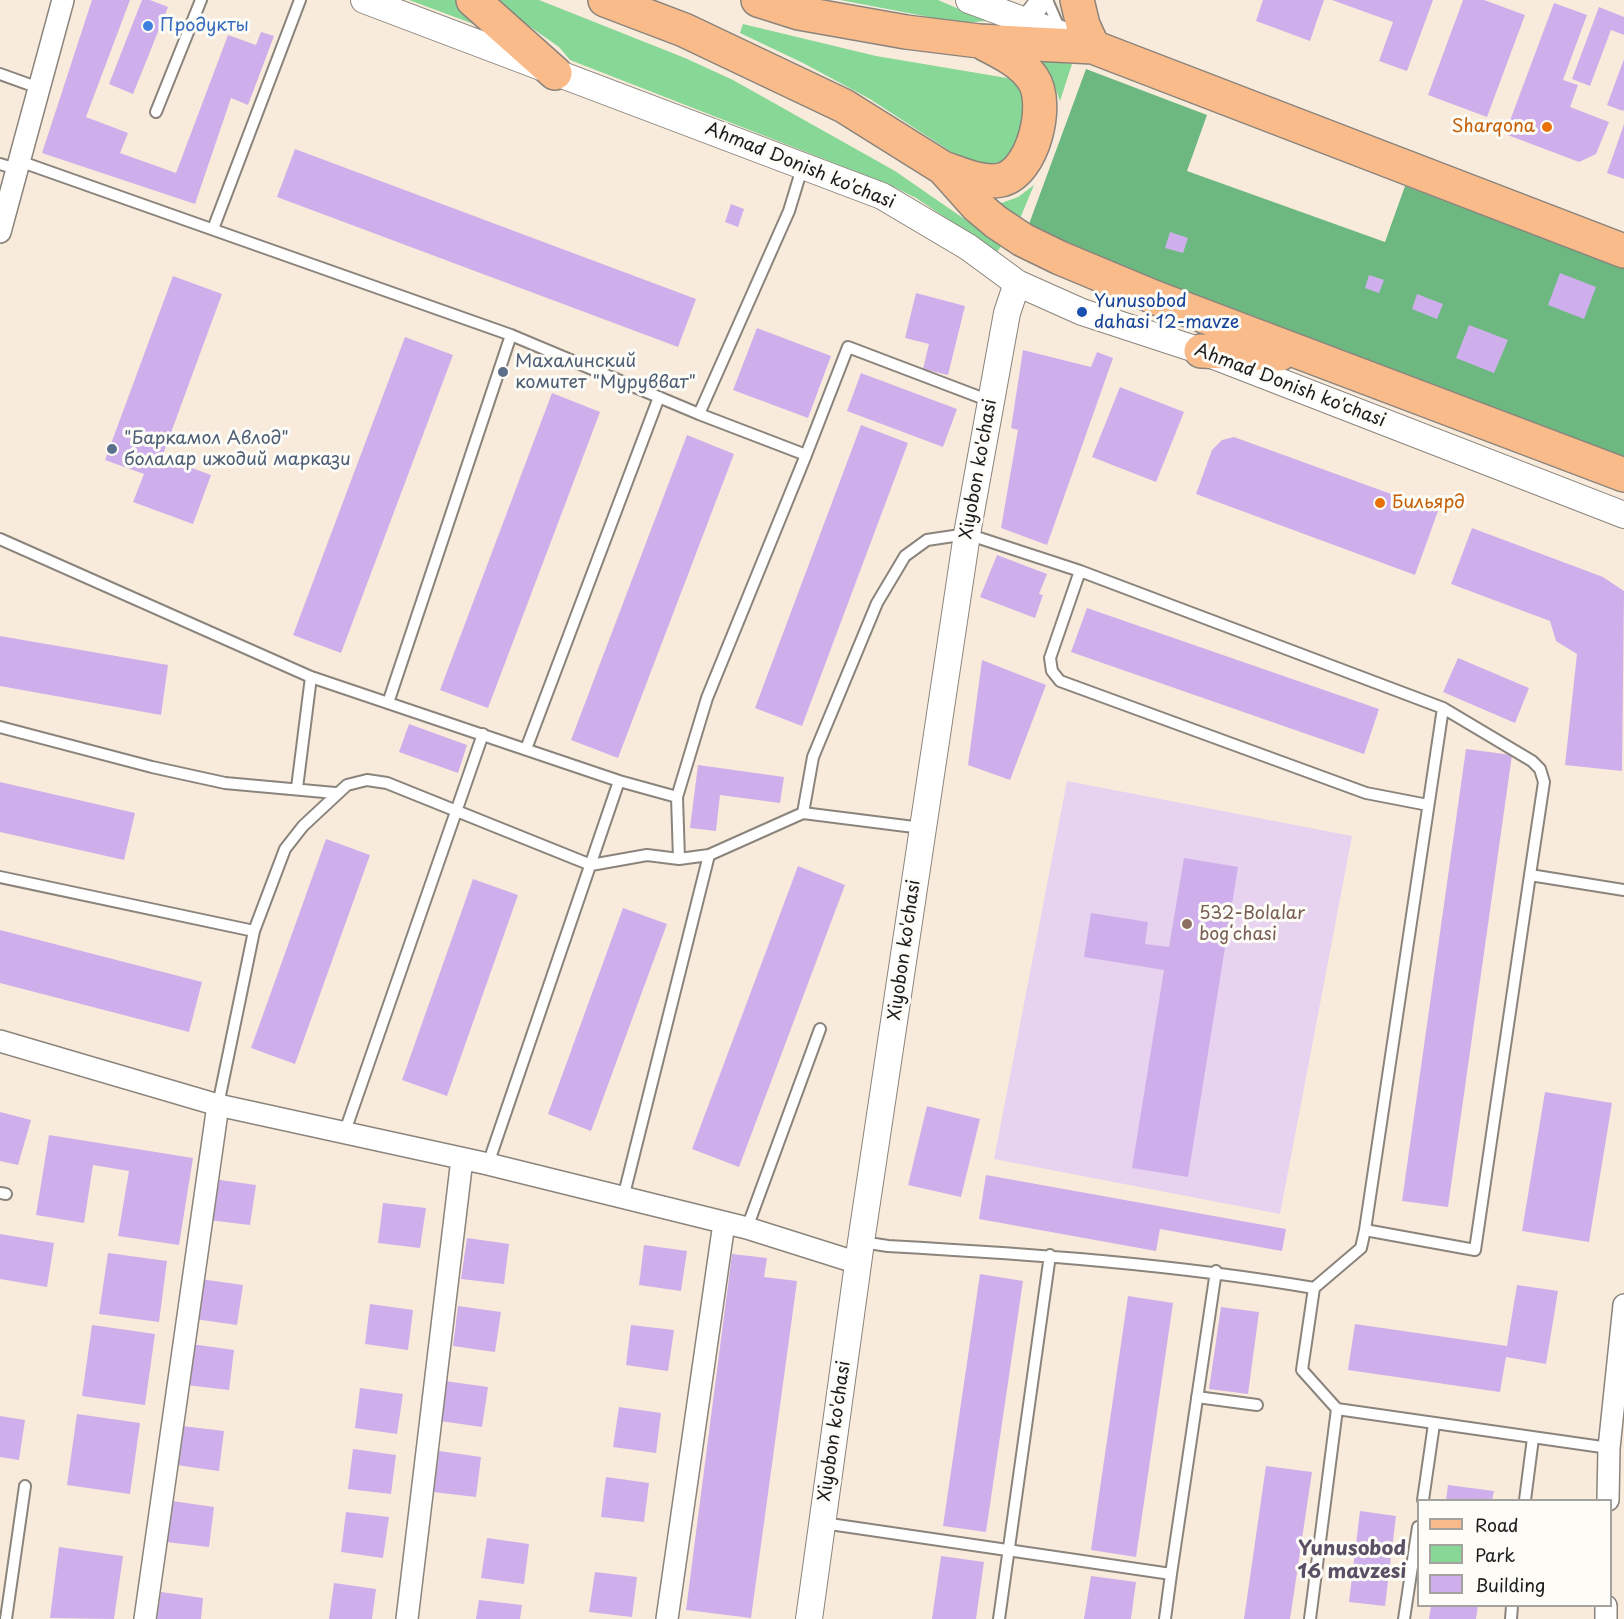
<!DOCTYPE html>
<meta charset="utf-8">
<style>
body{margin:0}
#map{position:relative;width:1624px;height:1619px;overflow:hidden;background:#f9ebdb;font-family:"Playpen Sans",sans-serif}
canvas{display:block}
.legend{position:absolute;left:1417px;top:1499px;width:195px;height:108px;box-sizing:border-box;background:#fdfcf7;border:2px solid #a3a29f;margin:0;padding:8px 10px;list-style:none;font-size:18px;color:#1c1c1c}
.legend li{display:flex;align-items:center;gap:12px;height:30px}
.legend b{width:30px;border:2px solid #a3a29f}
</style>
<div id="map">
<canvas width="1624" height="1619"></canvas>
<ul class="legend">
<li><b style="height:8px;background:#fabb8b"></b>Road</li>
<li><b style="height:16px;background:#87d797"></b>Park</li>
<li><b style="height:16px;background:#ceafeb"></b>Building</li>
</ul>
</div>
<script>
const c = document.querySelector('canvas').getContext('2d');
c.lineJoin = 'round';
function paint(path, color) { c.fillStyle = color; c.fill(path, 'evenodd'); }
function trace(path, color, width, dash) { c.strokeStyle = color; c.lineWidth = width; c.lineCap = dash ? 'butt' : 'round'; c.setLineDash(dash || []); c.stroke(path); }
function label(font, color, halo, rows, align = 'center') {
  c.font = font + ' "Playpen Sans",sans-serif'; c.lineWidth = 6; c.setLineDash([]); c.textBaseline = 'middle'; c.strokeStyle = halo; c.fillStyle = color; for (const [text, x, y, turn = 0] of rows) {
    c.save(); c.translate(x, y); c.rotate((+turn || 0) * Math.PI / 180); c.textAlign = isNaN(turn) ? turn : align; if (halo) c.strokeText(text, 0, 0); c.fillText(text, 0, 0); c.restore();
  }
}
paint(new Path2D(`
 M 1067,781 L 1352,836 L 1280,1214 L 994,1159 Z`), '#e7d2ef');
paint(new Path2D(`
 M 409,0 L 459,0 L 487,29 Z
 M 492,0 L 539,0 L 685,58 L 733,80 L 895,171 L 1002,245 L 997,252 L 916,198 L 888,184 L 570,60 L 559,47 Z
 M 840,0 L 938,0 L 987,21 L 961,23 Z
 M 743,24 L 876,56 L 1013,79 C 1016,82 1020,86 1022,90 C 1028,109 1017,144 1008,160 L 979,170 L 870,99 L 803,63 L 740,33 Z
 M 1039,60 L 1072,64 L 1060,101 L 1052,79 Z
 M 1034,185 L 1019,221 L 996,205 L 1018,197 Z`), '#87d797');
paint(new Path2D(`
 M 1086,69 L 1207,115 L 1187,171 L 1385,242 L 1405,186 L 1624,268 L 1624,462 L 1079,257 L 1029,224 Z`), '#6db880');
paint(new Path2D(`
 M 92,0 L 130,0 L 86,117 L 128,133 L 120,153 L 176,173 L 228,35 L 256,45 L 261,32 L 274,36 L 248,105 L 231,98 L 195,204 L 42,153 Z
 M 142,0 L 150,0 L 168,7 L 133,94 L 109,84 Z
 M 1263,0 L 1324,0 L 1310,41 L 1256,21 Z
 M 1332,0 L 1433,0 L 1407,71 L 1379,61 L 1393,22 Z
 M 1463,0 L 1484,0 L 1525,15 L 1487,117 L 1428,95 Z
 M 1554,3 L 1587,15 L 1563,80 L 1578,85 L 1570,107 L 1609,122 L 1596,154 L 1579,162 L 1505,134 Z
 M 1599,7 L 1624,17 L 1624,35 L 1611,30 L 1590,86 L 1572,79 Z
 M 1624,59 L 1624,109 L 1623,111 L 1607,105 Z
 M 1624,124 L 1624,179 L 1607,173 Z
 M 295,149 L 696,299 L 678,347 L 277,197 Z
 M 731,204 L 744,209 L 738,227 L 725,222 Z
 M 1170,232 L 1188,238 L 1183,253 L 1165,248 Z
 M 1560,273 L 1596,287 L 1584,319 L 1548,305 Z
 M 1369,275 L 1384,280 L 1379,293 L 1365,288 Z
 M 173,276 L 222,294 L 162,457 L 211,475 L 193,524 L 133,502 L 144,474 L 105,460 Z
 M 916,293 L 965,306 L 948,375 L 923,369 L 929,344 L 905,338 Z
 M 1417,294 L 1443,304 L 1437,319 L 1412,309 Z
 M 1469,325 L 1508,340 L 1494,373 L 1456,358 Z
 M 757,328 L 831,356 L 808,418 L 733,390 Z
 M 405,337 L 453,355 L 341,653 L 293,635 Z
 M 1023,350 L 1091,367 L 1097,352 L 1113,358 L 1047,545 L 1001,528 L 1018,430 L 1011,428 Z
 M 861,373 L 957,409 L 943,447 L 847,411 Z
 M 1120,387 L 1184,412 L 1156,482 L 1092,457 Z
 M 552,393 L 600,412 L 488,708 L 440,690 Z
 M 861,425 L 908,443 L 802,726 L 755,708 Z
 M 687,435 L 734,454 L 618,758 L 571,740 Z
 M 1234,437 L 1438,511 L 1415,575 L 1196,494 L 1212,450 L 1222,440 Z
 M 1472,528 L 1603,577 L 1624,591 L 1622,771 L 1565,765 L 1577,654 L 1556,641 L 1550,621 L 1451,584 Z
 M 997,555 L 1047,574 L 1039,594 L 1043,595 L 1035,618 L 980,597 Z
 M 1087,608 L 1379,709 L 1364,754 L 1071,652 Z
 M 0,636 L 168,665 L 161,715 L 0,686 Z
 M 1458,658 L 1529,688 L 1515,723 L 1443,692 Z
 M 982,660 L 1046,685 L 1010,780 L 968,765 Z
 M 409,724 L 467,745 L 458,773 L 399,752 Z
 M 1466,749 L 1512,755 L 1448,1207 L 1402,1201 Z
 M 698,765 L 784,777 L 780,803 L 720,795 L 716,831 L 690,828 Z
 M 0,782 L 135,813 L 124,860 L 0,832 Z
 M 326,839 L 370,855 L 295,1064 L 251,1048 Z
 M 1184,858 L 1238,867 L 1188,1177 L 1132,1168 L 1164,970 L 1084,957 L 1091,913 L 1148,922 L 1145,944 L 1169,947 Z
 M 798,866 L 845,885 L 739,1167 L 692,1149 Z
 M 473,879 L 518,895 L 447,1096 L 402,1080 Z
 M 623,908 L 667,924 L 591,1131 L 548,1114 Z
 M 0,930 L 202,982 L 189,1032 L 0,983 Z
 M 1545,1092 L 1612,1103 L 1589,1242 L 1522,1231 Z
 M 927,1106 L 980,1119 L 961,1197 L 908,1185 Z
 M 0,1112 L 31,1120 L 18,1165 L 0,1161 Z
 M 49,1135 L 193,1158 L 179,1245 L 118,1236 L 129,1171 L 93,1165 L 84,1223 L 36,1215 Z
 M 986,1175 L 1286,1229 L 1282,1251 L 1160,1229 L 1156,1251 L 979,1219 Z
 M 213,1179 L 256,1185 L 250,1225 L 208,1220 Z
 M 383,1203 L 426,1208 L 420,1248 L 378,1243 Z
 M 0,1234 L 54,1243 L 47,1287 L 0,1279 Z
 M 467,1238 L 509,1244 L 504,1284 L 461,1279 Z
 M 644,1245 L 687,1251 L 681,1291 L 639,1285 Z
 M 108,1253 L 167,1261 L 159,1322 L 99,1314 Z
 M 732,1254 L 767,1258 L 764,1277 L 797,1281 L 751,1618 L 686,1610 Z
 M 980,1274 L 1023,1281 L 986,1532 L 943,1526 Z
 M 200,1279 L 243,1285 L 237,1325 L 194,1319 Z
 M 1517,1285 L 1558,1291 L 1546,1364 L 1506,1357 L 1500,1392 L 1348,1370 L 1355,1324 L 1507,1346 Z
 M 1128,1296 L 1173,1303 L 1136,1557 L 1091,1550 Z
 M 370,1304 L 413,1310 L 408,1350 L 365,1344 Z
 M 458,1306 L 501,1312 L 495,1352 L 453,1346 Z
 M 1221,1307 L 1259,1312 L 1248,1394 L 1209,1389 Z
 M 92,1325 L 155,1334 L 145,1405 L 82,1396 Z
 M 631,1325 L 674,1330 L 668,1371 L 626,1365 Z
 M 191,1344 L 234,1350 L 229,1390 L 186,1385 Z
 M 445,1381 L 488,1387 L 482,1427 L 440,1421 Z
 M 360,1388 L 403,1394 L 397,1434 L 355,1428 Z
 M 619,1407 L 661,1413 L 656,1453 L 613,1447 Z
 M 77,1414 L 140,1423 L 130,1494 L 67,1485 Z
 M 0,1416 L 25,1420 L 19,1460 L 0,1457 Z
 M 182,1426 L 224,1431 L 219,1471 L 176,1465 Z
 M 353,1449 L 396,1455 L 391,1494 L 348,1489 Z
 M 439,1451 L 481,1457 L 476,1497 L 433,1492 Z
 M 1266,1466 L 1312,1472 L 1290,1619 L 1244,1619 Z
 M 606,1477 L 649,1483 L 644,1522 L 601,1517 Z
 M 1448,1485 L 1494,1491 L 1492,1500 L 1446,1500 Z
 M 172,1501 L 214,1507 L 209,1547 L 166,1542 Z
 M 1360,1511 L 1396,1516 L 1385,1606 L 1349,1602 Z
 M 346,1512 L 389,1517 L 383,1558 L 341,1552 Z
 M 487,1538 L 529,1544 L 524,1584 L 481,1578 Z
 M 59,1547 L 123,1556 L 114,1619 L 50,1618 Z
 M 941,1556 L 984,1562 L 976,1619 L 932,1619 Z
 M 595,1572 L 637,1577 L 632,1617 L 589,1612 Z
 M 1091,1576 L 1136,1582 L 1131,1619 L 1084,1619 Z
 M 334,1583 L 376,1589 L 372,1619 L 329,1619 Z
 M 161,1592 L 203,1598 L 201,1619 L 157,1619 Z
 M 479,1600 L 522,1605 L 520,1619 L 476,1619 Z
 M 1431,1606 L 1478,1606 L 1476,1619 L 1429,1619 Z`), '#ceafeb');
const service = new Path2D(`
 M 1047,0 L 1060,30
 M 0,74 L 39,88
 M 156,112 L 201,0
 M 19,161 L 511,335 L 699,414 L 806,455 L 848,347 L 990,401
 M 0,164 L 16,169
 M 213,229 L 300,0
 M 699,414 L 789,211 L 803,165
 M 0,539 L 311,677 L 619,781 L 677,797 L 679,859 L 709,855 L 803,813 L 922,828
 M 1080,571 L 1050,658 L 1052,671 L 1060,681 L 1366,793 L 1428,805
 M 388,703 L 511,335
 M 1443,708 L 1532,761 L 1540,769 L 1544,782 L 1530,875
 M 0,727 L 152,767 L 225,783 L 335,793
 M 526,749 L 659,397
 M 297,788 L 311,677
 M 677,797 L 707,698 L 806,455
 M 803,813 L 813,757 L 877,603 L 905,556 L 927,540 L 967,534 L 1080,571 L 1443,708 L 1365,1230 L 1361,1248 L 1314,1288 L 1302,1370 L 1337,1409 L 1609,1448
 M 0,877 L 254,931
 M 218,1105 L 254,931 L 285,849 L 303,826 L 347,785 L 367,780 L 387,783 L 591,865 L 647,855 L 679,859
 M 344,1134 L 483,734
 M 488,1164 L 619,781
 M 0,1193 L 6,1194
 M 623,1198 L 709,855
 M 747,1228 L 820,1029
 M 1365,1230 L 1475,1250 L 1530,875 L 1624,890
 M 862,1242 L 888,1246 C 1031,1254 1173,1264 1314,1288
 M 1197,1397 L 1257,1405
 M 1423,1500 L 1434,1424
 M 1525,1500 L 1533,1438
 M 823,1523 L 1171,1574 L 1165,1619
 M 1171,1574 L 1216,1271
 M 6,1619 L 25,1486
 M 999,1619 L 1050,1255
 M 1310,1619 L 1337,1409
 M 1404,1619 L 1418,1527
 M 1511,1619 L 1512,1606`);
const minor = new Path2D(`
 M 1017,33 L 1042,0
 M 0,232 L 63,0
 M 0,1041 L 218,1105 L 488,1164 L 747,1228 L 858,1263
 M 1608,1500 L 1609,1448 L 1624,1305
 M 145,1619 L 218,1105
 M 407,1619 L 462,1159
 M 667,1619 L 724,1223
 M 1606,1619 L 1606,1606`);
const tertiary = new Path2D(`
 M 364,0 L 882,196 L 968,247 L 1017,283 L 1082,312 L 1201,351 L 1624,515
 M 969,0 L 1076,40
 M 809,1619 L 861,1242 L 967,534 L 1007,313 L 1017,283`);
const primary = new Path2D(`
 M 473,0 L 555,73
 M 605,0 L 684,30 L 844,106 L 943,168 L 977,206 L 996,222 L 1023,240 L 1060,258 L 1156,298 L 1624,475
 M 758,0 L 799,13 L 906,32 L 979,41 L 1093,47 L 1624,251
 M 1077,0 L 1083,25 L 1093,47
 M 943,168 C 961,174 982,184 1001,180 C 1033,173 1050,104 1033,79 C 1022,62 1002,53 985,44
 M 1201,351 L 1280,354`);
trace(service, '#8a847c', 14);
trace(minor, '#8a847c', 24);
trace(tertiary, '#8a847c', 28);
trace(primary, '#8a847c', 36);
trace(service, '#fff', 10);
trace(minor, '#fff', 21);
trace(tertiary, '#fff', 26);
trace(primary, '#fabb8b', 33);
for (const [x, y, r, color] of [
 [148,26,6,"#3f7fe0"],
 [1547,127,6,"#e8710a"],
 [1082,312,6,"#1a4fb4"],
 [503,372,6,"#5c6f8a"],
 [112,449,6,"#5c6f8a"],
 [1380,503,6,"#e8710a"],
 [1187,924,6,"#8d6e63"]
]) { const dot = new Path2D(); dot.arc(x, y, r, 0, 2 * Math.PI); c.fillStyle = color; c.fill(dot); trace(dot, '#fdfcf7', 2); }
label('18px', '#366cbe', '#fdfcf7', [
 ["Продукты",160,26]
], 'left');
label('18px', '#c56008', '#fdfcf7', [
 ["Sharqona",1535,127],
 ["Бильярд",1392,503,"left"]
], 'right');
label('18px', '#1c1c1c', '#fdfcf7', [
 ["Ahmad Donish ko'chasi",800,166,22],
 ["Ahmad Donish ko'chasi",1290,386,21],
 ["Xiyobon ko'chasi",979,469,-80],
 ["Xiyobon ko'chasi",905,950,-82],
 ["Xiyobon ko'chasi",835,1431,-82]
]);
label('18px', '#164399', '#fdfcf7', [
 ["Yunusobod",1094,302],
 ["dahasi 12-mavze",1094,323]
], 'left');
label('18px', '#4e5e75', '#fdfcf7', [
 ["Махалинский",515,362],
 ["комитет \"Мурувват\"",515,383],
 ["\"Баркамол Авлод\"",124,439],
 ["болалар ижодий маркази",124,460]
], 'left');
label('18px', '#785e54', '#fdfcf7', [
 ["532-Bolalar",1199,914],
 ["bogʻchasi",1199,935]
], 'left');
label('bold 20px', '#5a4f64', '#fdfcf7', [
 ["Yunusobod",1352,1549],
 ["16 mavzesi",1352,1572]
]);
</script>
